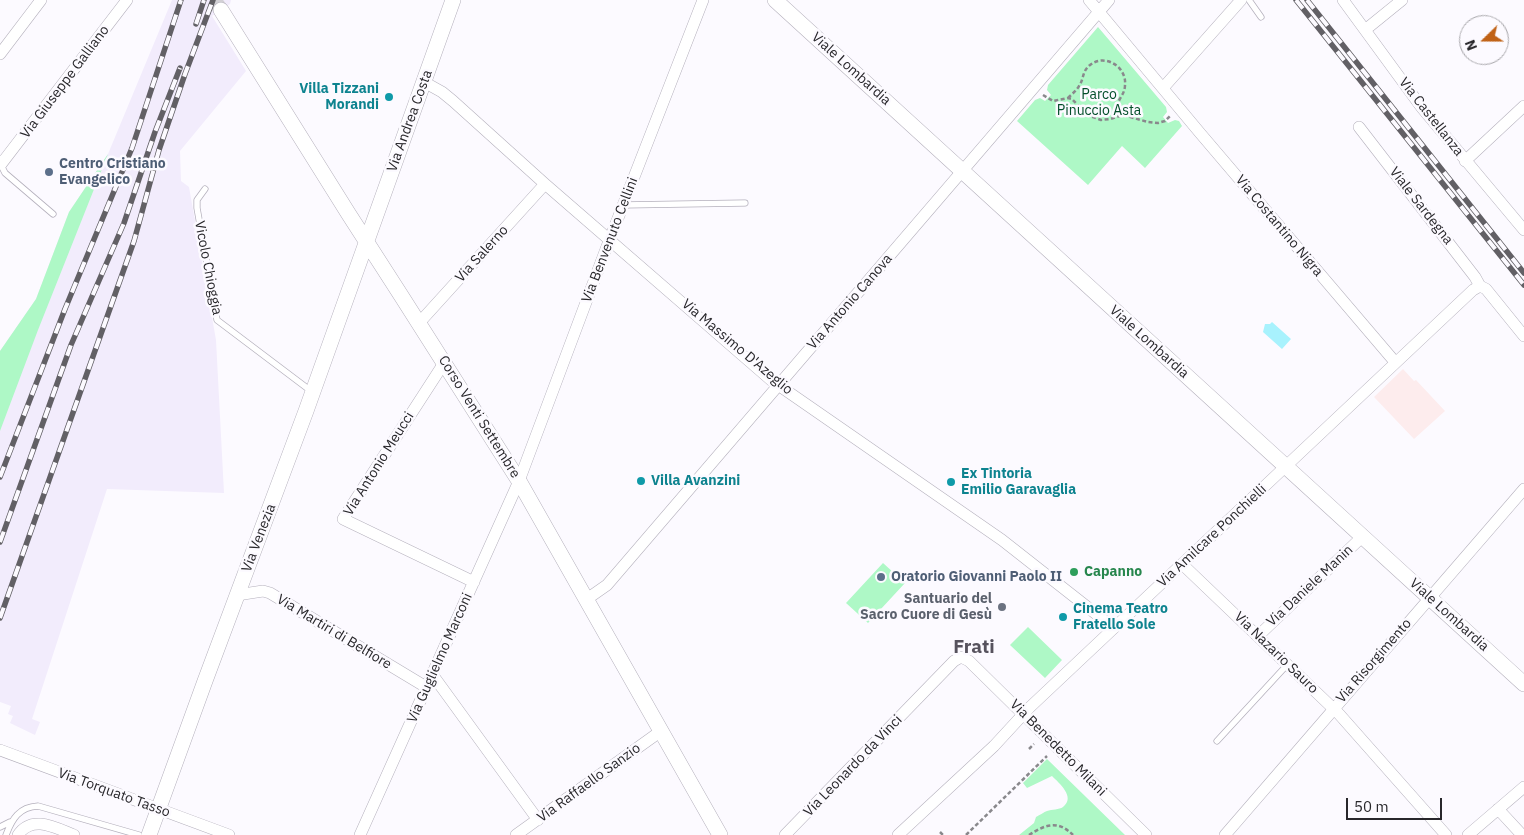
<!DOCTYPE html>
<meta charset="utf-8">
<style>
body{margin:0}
#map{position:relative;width:1524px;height:835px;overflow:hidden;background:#fcfaff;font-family:"IBM Plex Sans",sans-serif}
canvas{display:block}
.north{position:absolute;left:1459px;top:15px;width:50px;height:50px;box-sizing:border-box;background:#fcfaff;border:1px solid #a7a6aa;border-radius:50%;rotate:248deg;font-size:14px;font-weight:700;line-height:20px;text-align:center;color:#28272b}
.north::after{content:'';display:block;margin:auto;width:18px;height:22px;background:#c06216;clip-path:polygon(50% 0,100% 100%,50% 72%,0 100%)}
.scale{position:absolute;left:1346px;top:798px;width:96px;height:22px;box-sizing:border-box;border:2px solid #28272b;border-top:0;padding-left:6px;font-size:15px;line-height:18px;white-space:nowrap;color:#28272b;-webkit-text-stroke:4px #fcfaff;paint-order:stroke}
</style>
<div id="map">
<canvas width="1524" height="835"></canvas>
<div class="north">N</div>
<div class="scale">50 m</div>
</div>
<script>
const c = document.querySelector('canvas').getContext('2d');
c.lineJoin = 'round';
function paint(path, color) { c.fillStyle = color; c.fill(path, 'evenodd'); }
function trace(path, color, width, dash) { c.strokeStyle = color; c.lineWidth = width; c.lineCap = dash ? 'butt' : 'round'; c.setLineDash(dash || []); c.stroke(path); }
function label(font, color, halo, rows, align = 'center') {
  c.font = font + ' "IBM Plex Sans",sans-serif'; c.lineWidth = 5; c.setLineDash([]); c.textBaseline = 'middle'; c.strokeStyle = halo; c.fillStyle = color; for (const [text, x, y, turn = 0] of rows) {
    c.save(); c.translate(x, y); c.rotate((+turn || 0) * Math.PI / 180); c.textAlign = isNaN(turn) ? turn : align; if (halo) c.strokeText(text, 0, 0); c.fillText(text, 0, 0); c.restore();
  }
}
paint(new Path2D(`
 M 172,0 L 231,0 L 230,4 L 212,16 L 246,71 L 180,151 L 181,181 L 189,187 L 216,340 L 224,493 L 107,489 L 32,719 L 40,722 L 35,735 L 10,723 L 13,716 L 8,714 L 11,706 L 0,702 L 0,351 L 36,299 L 69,212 L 108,154 Z`), '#f2ecfc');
paint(new Path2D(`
 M 1403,369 L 1414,381 L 1416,380 L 1445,411 L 1414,439 L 1374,397 Z`), '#fdeced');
paint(new Path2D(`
 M 1098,27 L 1166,107 L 1167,112 L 1163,117 L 1168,123 L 1175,120 L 1179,121 L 1182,126 L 1145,168 L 1122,146 L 1088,185 L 1017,121 L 1035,100 L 1040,98 L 1045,101 L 1051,95 L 1047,90 L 1048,85 Z
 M 108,154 L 38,330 L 0,431 L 0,351 L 36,299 L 69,212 Z
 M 883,563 L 905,583 L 868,623 L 846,603 Z
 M 1028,627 L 1062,660 L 1045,678 L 1010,645 Z
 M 1047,759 L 1125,835 L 1019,835 L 1034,823 L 1036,817 C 1040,815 1044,812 1047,811 C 1052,809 1059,810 1063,807 C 1076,797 1059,783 1052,776 L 1027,788 L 1023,783 Z`), '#aef8c6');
paint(new Path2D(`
 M 1272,322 L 1291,339 L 1282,349 L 1263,332 L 1265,324 L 1270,324 Z`), '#a8f2fd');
trace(new Path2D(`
 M 214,0 L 221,10`), '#d2d0d5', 15, [15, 8]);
const service = new Path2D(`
 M 1249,0 L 1261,17
 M 2,163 L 2,167 L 5,173 L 53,214
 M 205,189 L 197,200 L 197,208 L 217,320 L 311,391
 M 623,205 L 745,203
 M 1217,741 L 1287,665
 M 0,827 L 10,822
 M 6,835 C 12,819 19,807 38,806 L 139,835`);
const minor = new Path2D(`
 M 1089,0 L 1200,133 L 1395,362
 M 1343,0 L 1422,108 L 1524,230
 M 1365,30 L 1402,0
 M 0,54 L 41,0
 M 424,82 L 442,92 L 453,101 L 545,184 L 771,380 L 1002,540 L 1114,628
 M 1163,88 L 1241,0
 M 1359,127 L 1475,277 L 1480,286
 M 0,161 L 2,163 L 127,0
 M 1465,161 L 1524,106
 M 419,323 L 545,184
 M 444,363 L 343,519 L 474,582
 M 1182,564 L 1339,714 L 1446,835
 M 237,595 L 263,591 L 270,593 L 426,687
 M 587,599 L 607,585 L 1109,0
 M 1258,636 L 1362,537
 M 432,674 L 538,820
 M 0,750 L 229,835
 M 1498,809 L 1522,835
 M 18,835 C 32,814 56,828 74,835
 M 360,835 L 519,481 L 606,249 L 703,0
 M 516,835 L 661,731
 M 785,835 L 954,661 L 961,657 L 969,661 L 1146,835
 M 898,835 L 994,746 L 1029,708 L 1473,290 L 1480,286 L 1486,289 L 1524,336
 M 1225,835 L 1524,489
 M 1468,835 L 1524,787`);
const tertiary = new Path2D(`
 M 775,0 L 1524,684
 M 221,10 L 348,213 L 402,297 L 519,481 L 720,835
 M 149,835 L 205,681 L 306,411 L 453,0`);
trace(service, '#b4b0bc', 7);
trace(minor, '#b4b0bc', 12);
trace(tertiary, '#b4b0bc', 16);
trace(new Path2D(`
 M 1043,95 L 1053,101 L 1068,98 L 1072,99 L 1087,115 L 1101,120 L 1110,119 L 1123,115 L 1148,122 L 1158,123 L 1165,121 L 1170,116
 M 1068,98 C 1072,94 1077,90 1079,86 C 1084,79 1082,71 1090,65 C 1105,53 1127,67 1125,85 C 1125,93 1120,97 1118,103 L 1120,115
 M 1029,749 L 1034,744
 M 940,832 L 943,835
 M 966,835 L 1047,756
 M 1029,835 C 1046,824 1058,820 1073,835`), '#89888c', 2.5, [4, 2.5]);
trace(service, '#fff', 5.5);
trace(minor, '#fff', 11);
trace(tertiary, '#fff', 15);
const rail = new Path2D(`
 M 1296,0 L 1524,285
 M 1307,0 L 1524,273
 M 196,24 L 204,0
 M 0,477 L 65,309 L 132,148 L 181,0
 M 0,542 L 71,345 L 124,223 L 155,132 L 180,68
 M 0,618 L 134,241 L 159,150 L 185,74 L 213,0`);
trace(rail, '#626065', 5.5);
trace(rail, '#fcfaff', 4, [11]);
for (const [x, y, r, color] of [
 [389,97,5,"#0f9aa8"],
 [49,172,5,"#5c6f8a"],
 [641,481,5,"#0f9aa8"],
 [951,482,5,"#0f9aa8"],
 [1074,572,5,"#2e9e5b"],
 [881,577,5,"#5c6f8a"],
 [1002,607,5,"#6b7280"],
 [1063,617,5,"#0f9aa8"]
]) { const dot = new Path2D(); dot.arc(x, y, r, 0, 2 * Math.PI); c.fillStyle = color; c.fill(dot); trace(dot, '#fcfaff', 2); }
label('14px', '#28272b', '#fcfaff', [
 ["Viale Lombardia",851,69,42],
 ["Via Giuseppe Galliano",65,82,-53],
 ["Via Castellanza",1431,117,52],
 ["Via Andrea Costa",410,121,-70],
 ["Viale Sardegna",1421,206,52],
 ["Via Costantino Nigra",1279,226,50],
 ["Via Benvenuto Cellini",610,240,-69],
 ["Via Salerno",482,254,-48],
 ["Vicolo Chioggia",208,268,79],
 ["Via Antonio Canova",850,302,-49],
 ["Viale Lombardia",1149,342,42],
 ["Via Massimo D'Azeglio",737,347,40],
 ["Corso Venti Settembre",479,417,58],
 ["Via Antonio Meucci",379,464,-58],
 ["Via Amilcare Ponchielli",1212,536,-43],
 ["Via Venezia",259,538,-69],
 ["Via Daniele Manin",1310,586,-43],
 ["Viale Lombardia",1449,615,42],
 ["Via Martiri di Belfiore",334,632,31],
 ["Via Nazario Sauro",1276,653,44],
 ["Via Guglielmo Marconi",440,658,-66],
 ["Via Risorgimento",1374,661,-49],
 ["Via Benedetto Milani",1058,748,45],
 ["Via Leonardo da Vinci",853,766,-46],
 ["Via Raffaello Sanzio",589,783,-36],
 ["Via Torquato Tasso",114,793,20]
]);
label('bold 14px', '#0d838f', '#fcfaff', [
 ["Villa Tizzani",379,89,"right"],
 ["Morandi",379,105,"right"],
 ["Ex Tintoria",961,474],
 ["Emilio Garavaglia",961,490],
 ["Villa Avanzini",651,481],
 ["Cinema Teatro",1073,609],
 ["Fratello Sole",1073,625]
], 'left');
label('14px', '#034e2a', '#fcfaff', [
 ["Parco",1099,95],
 ["Pinuccio Asta",1099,111]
]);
label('bold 14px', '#4e5e75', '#fcfaff', [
 ["Centro Cristiano",59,164],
 ["Evangelico",59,180],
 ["Oratorio Giovanni Paolo II",891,577]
], 'left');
label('bold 14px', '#27864d', '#fcfaff', [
 ["Capanno",1084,572]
], 'left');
label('bold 14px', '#5b616d', '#fcfaff', [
 ["Santuario del",992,599],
 ["Sacro Cuore di Gesù",992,615]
], 'right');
label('bold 19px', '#56525d', '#fcfaff', [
 ["Frati",974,648]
]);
</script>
